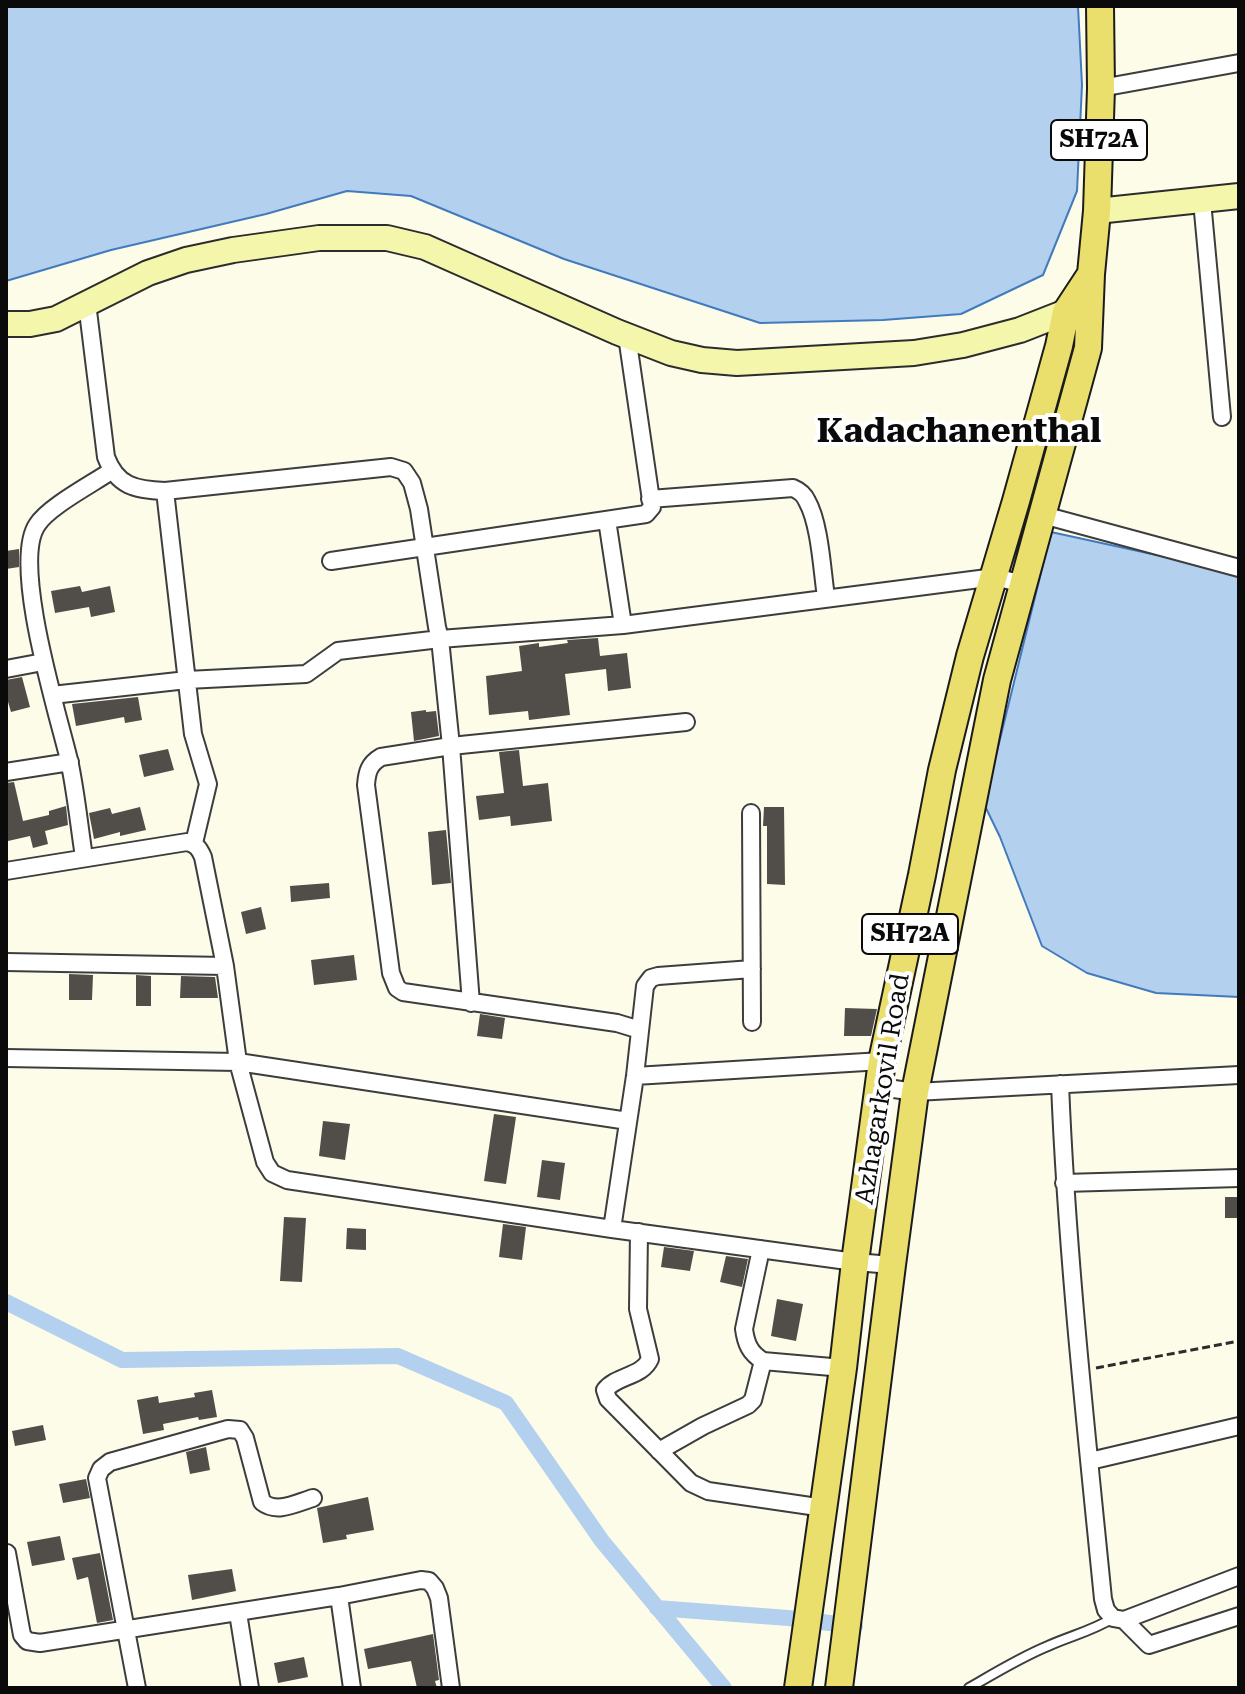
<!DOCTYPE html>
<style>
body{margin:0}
#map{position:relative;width:1245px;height:1694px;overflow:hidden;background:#fdfce9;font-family:"Roboto Serif",serif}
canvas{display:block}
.frame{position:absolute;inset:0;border:8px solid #0a0a0a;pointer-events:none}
</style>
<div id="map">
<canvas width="1245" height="1694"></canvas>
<div class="frame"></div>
</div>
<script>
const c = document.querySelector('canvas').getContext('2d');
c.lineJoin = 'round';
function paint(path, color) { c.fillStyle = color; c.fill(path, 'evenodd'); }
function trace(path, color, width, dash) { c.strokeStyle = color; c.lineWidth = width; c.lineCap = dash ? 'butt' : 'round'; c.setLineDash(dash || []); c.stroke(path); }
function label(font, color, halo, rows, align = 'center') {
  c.font = font + ' "Roboto Serif",serif'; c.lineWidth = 8; c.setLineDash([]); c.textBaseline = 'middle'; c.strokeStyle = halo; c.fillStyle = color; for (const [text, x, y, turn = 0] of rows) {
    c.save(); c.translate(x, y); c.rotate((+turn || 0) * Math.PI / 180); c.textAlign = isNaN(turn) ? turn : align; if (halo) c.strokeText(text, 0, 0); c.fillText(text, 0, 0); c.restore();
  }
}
const water = new Path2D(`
 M 6,6 L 1078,6 L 1082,85 L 1077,191 L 1043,275 L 961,314 L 883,320 L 760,323 L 564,259 L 411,196 L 347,191 L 266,214 L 111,250 L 6,281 Z
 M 1051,532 L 1239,573 L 1239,997 L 1156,993 L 1087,973 L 1042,946 L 1000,837 L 984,804 Z`);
paint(water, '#b3d0ef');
trace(water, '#427abe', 2);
trace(new Path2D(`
 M 6,1302 L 122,1360 L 398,1356 L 506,1403 L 602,1541 L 724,1688
 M 657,1608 L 788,1618 L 855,1626`), '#b3d0ef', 16);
paint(new Path2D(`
 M 19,549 L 19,567 L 6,569 L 6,551 Z
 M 80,586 L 82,592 L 110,586 L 115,612 L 91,617 L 89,607 L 55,613 L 51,591 Z
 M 598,638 L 600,656 L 627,653 L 631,688 L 608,691 L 606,669 L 565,674 L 570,715 L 529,720 L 528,711 L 489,715 L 486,676 L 522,671 L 519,646 L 539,643 L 539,647 L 568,643 L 567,640 Z
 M 22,677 L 30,707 L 11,712 L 6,695 L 6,680 Z
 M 138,697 L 142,720 L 125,723 L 124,717 L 76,726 L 72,704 Z
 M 426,710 L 426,712 L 436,711 L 439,736 L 414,741 L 411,712 Z
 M 168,749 L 174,770 L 144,777 L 139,755 Z
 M 519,750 L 523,786 L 548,783 L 552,821 L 511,826 L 510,816 L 479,820 L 476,796 L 504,793 L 499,752 Z
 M 14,782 L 23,821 L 49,815 L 49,811 L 66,806 L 68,825 L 45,831 L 48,844 L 33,848 L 30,836 L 8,841 L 6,833 L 6,783 Z
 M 140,807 L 146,830 L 120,836 L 120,832 L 94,839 L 89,813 L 110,808 L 112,814 Z
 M 764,807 L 784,807 L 785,885 L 767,884 L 767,826 L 763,826 Z
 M 446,830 L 451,883 L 432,885 L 428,832 Z
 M 329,883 L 330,898 L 291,902 L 290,886 Z
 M 261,907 L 266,929 L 246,934 L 241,912 Z
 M 354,955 L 357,980 L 314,985 L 311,960 Z
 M 69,974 L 93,975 L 92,1000 L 69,1000 Z
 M 136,975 L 151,976 L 151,1006 L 136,1006 Z
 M 181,976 L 215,977 L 218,998 L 180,998 Z
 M 845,1008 L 877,1009 L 871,1036 L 844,1036 Z
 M 480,1014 L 505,1018 L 502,1039 L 477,1036 Z
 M 494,1114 L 516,1117 L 506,1184 L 484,1181 Z
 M 323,1121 L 350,1124 L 345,1160 L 319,1156 Z
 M 542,1160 L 565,1163 L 560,1200 L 537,1197 Z
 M 1225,1197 L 1239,1197 L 1239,1218 L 1225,1218 Z
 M 284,1217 L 306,1218 L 302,1282 L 280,1281 Z
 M 503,1224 L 526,1227 L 522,1260 L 499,1257 Z
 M 347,1228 L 366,1229 L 366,1250 L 346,1249 Z
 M 664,1247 L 694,1251 L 690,1271 L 661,1267 Z
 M 726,1256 L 748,1259 L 742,1287 L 720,1282 Z
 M 777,1299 L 803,1304 L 796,1341 L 771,1336 Z
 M 212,1390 L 217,1417 L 199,1420 L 198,1417 L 163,1424 L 164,1430 L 143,1434 L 137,1400 L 158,1396 L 159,1403 L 195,1397 L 194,1393 Z
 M 43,1425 L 46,1440 L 15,1446 L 12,1431 Z
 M 206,1447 L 210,1470 L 190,1474 L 186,1452 Z
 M 86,1479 L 90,1498 L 63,1503 L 59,1484 Z
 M 368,1497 L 374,1530 L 346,1535 L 347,1539 L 323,1543 L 317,1508 Z
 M 60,1536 L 65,1560 L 32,1566 L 27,1542 Z
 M 100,1553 L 113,1620 L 97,1623 L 88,1577 L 77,1580 L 72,1558 Z
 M 232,1569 L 236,1591 L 192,1600 L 188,1575 Z
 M 433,1634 L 439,1680 L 435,1681 L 437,1688 L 417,1688 L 411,1661 L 368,1669 L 364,1649 Z
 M 304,1657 L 308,1677 L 278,1683 L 274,1663 Z`), '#514d48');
const lane = new Path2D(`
 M 969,1688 C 995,1673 1021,1657 1048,1646 C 1070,1636 1092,1631 1113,1618`);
const street = new Path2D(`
 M 1101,88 L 1239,63
 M 1202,201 L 1222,417
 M 87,303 L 106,457 C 117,486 135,490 165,491 L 391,467 L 404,471 L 412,483 L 419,509 L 437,627 L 440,639 L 451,746 L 471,1003
 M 165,491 L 193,734 L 208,784 L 194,843
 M 650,499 L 793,488 C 800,491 804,494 807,501 C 820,524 822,570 826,597
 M 1043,515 L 1239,568
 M 607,520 L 623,625
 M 331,561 L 646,514 L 652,507 L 627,336
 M 6,669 L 43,662
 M 52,695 L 187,680 L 306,674 L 338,651 L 440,639 L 623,625 L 995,577 L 1023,584
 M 6,772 L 70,762
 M 751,813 L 752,1022
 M 84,857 C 79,825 76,792 69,760 C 58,714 11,564 37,525 C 48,507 92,484 111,471
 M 6,871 L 187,842 C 196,844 199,848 203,857 L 225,966 L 238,1062 L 265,1162 L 272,1173 L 287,1180 L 612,1229 L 855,1262 L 892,1265
 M 6,962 L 225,966
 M 640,1030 L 617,1023 L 403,992 L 397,988 L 391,973 L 366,785 C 367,772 369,764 381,757 L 451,746 L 686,722
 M 6,1058 L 238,1062 L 628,1121
 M 635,1076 L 882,1061
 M 1060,1084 C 1067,1257 1086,1428 1103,1599 L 1106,1610 L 1113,1618 L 1124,1620 L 1239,1576
 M 880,1087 L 915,1092 L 1239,1075
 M 1064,1183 L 1239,1178
 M 612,1229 L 635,1076 L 645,986 L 651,978 L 658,976 L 752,969
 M 639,1232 L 638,1309 L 650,1359 C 642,1377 617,1375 605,1390 L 608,1399 L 691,1483 L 708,1491 L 824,1508
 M 761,1249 L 744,1329 C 746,1344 750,1353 763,1361 L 843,1368
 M 659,1451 L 703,1426 L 748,1405 L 753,1400 L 763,1361
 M 1090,1461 L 1239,1426
 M 7,1553 L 22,1635 L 27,1641 L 40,1643 L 339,1596 L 421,1580 L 429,1581 L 435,1588 L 439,1598 L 451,1688
 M 339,1596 L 352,1688
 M 238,1613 L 250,1688
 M 1124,1620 L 1149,1645 L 1239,1616
 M 137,1688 L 97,1478 L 101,1469 L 110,1462 L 228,1429 L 240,1430 L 245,1438 L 262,1502 C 277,1514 296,1503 313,1498`);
const secondary = new Path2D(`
 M 1097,211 L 1239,196
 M 6,324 L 30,324 L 56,319 L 148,273 L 186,260 L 233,250 L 319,238 L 387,238 L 425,247 L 617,332 L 671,353 L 702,360 L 737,363 L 914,353 L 963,345 L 1020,330 L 1066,312 L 1082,313`);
const primary = new Path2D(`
 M 798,1688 L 843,1368 L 855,1262 L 882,1061 L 922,875 L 942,770 L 970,656 L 1016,501 L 1059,346 L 1066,312 L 1091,274
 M 839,1688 L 892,1265 L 915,1092 L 997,680 L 1088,348 L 1091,274 L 1097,211 L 1101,88 L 1100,6`);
trace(lane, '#3d3d3d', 12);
trace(street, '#3d3d3d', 20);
trace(secondary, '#2c2c2c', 28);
trace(primary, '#1b1b1b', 30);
trace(new Path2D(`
 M 1096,1368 L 1239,1341`), '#2c2c2c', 3, [8, 4]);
trace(lane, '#fff', 8);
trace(street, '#fff', 16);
trace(secondary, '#f3f6ab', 24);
trace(primary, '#eade6c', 26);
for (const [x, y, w] of [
 [1099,140,96],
 [910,934,96]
]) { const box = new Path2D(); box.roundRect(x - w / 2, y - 20, w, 40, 6); c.fillStyle = '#fff'; c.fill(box); trace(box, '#0a0a0a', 2); }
label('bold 24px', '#0a0a0a', null, [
 ["SH72A",1099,140],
 ["SH72A",910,934]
]);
label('26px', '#0a0a0a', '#fff', [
 ["Azhagarkovil Road",883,1089,-81]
]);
label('bold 34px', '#0a0a0a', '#fff', [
 ["Kadachanenthal",959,432]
]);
</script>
